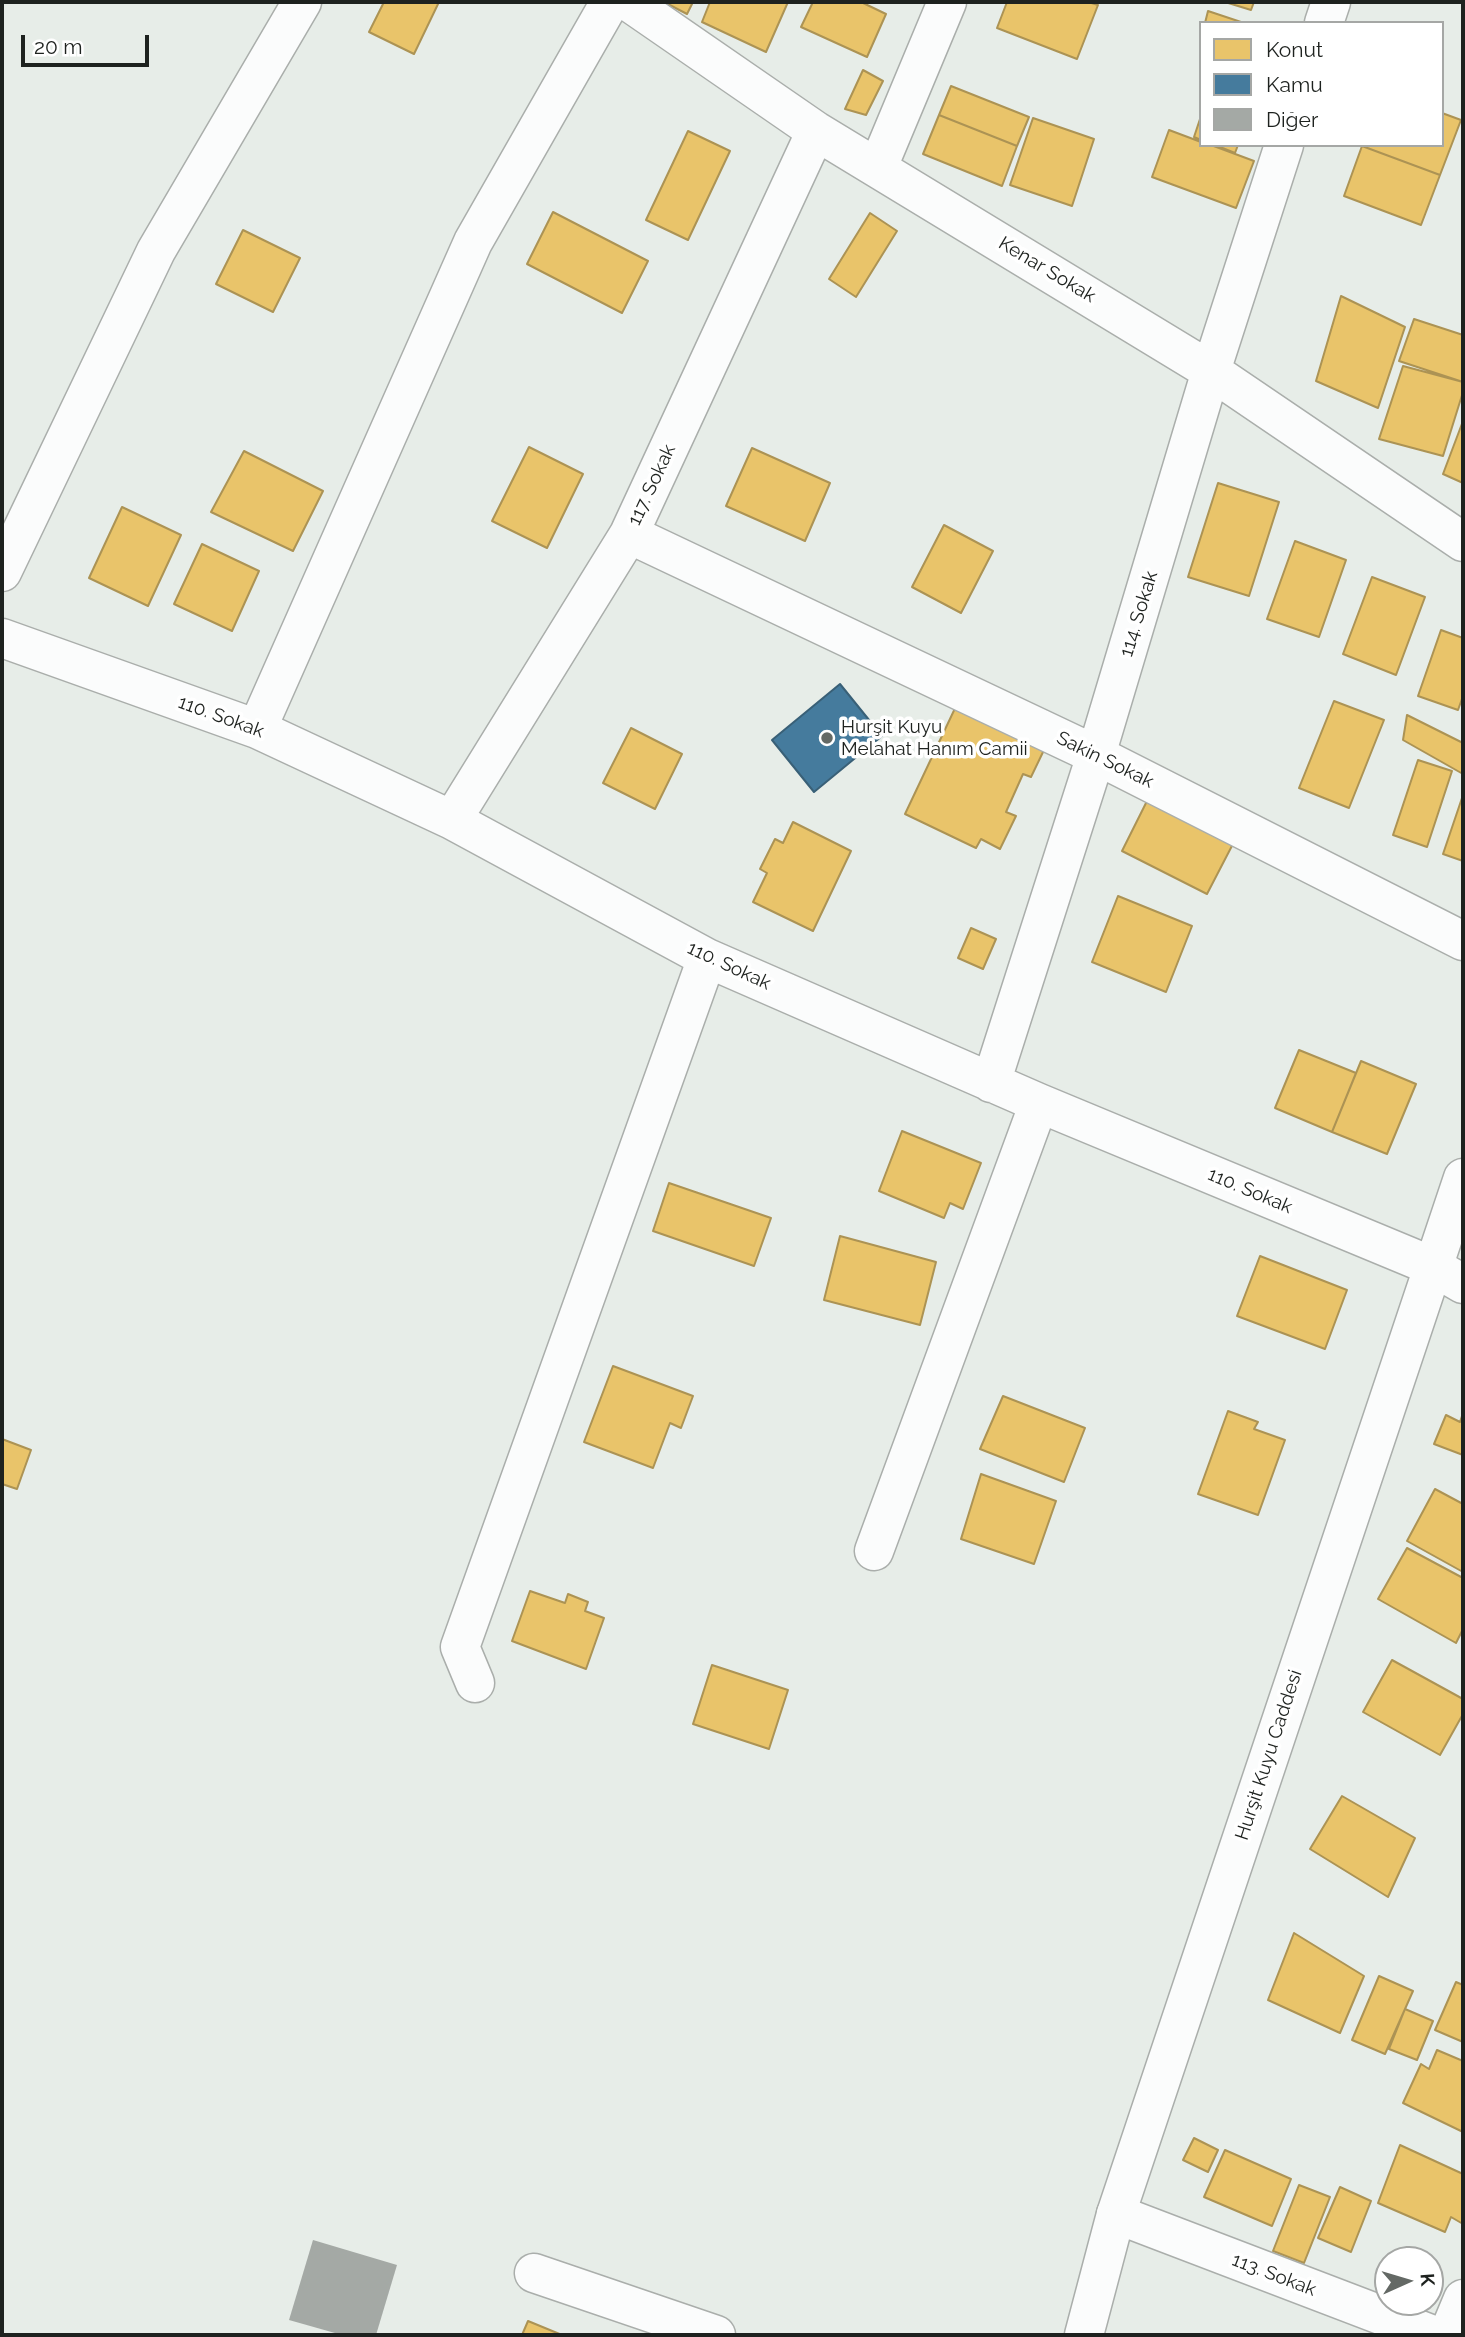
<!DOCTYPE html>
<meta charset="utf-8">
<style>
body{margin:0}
#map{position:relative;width:1465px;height:2337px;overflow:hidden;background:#e7ede8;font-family:Raleway,sans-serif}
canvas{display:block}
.frame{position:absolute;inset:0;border:4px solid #1e221f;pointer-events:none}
.legend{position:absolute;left:1199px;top:21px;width:245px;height:126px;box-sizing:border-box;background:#fff;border:2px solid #a5a7a5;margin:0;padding:9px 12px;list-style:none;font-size:21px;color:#1e221f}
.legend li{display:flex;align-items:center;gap:14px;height:35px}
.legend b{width:35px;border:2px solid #a5a7a5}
.north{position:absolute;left:1374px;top:2246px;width:70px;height:70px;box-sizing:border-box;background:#fff;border:2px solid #a5a7a5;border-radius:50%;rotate:86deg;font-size:19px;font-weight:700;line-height:28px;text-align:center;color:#1e221f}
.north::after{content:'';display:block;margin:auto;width:24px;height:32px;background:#646965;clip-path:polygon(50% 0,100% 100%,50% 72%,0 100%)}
.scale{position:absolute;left:21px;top:35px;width:128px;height:32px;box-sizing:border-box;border:4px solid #1e221f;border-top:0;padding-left:9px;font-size:21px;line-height:24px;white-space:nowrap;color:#1e221f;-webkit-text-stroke:5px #fff;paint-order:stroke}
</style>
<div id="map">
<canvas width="1465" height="2337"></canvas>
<div class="frame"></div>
<ul class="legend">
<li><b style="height:19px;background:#e9c46a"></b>Konut</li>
<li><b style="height:19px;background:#457b9d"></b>Kamu</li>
<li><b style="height:19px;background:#a4a9a5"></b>Diğer</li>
</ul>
<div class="north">K</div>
<div class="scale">20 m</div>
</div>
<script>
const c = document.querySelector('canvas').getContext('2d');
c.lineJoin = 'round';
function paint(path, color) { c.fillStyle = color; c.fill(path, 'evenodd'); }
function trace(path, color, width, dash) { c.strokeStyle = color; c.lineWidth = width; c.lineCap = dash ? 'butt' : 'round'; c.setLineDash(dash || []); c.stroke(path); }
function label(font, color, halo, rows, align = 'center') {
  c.font = font + ' Raleway,sans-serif'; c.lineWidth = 7; c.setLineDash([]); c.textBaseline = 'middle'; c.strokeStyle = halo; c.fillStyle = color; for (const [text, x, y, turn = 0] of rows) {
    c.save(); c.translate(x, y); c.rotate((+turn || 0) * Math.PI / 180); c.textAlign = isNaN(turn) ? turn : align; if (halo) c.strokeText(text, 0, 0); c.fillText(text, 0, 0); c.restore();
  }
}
const homes = new Path2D(`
 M 384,2 L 439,2 L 414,54 L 369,32 Z
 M 664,2 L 693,2 L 687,14 Z
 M 710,2 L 788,2 L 766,52 L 702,22 Z
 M 813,2 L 861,2 L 886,14 L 867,57 L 801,27 Z
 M 1007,2 L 1088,2 L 1098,5 L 1077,59 L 997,28 Z
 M 1225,2 L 1254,2 L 1251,10 Z
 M 1208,11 L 1244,23 L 1205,23 Z
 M 863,70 L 883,81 L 866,115 L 845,109 Z
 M 951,86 L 1029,117 L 1017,146 L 939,115 Z
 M 1442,113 L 1461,120 L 1440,175 L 1362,146 L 1442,145 Z
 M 939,115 L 1017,146 L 1002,186 L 923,154 Z
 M 1201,116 L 1201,140 L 1194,137 Z
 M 1033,118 L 1094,139 L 1072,206 L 1010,185 Z
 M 1169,130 L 1201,142 L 1201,145 L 1211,145 L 1254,161 L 1236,208 L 1152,177 Z
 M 688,131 L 730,151 L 688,240 L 646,220 Z
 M 1215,145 L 1238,145 L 1235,153 Z
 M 1362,146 L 1440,175 L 1421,225 L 1344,196 Z
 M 553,212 L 648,261 L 622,313 L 527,264 Z
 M 870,213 L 897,231 L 856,297 L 829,279 Z
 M 243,230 L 300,258 L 273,312 L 216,284 Z
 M 1341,296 L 1405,327 L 1378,408 L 1316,381 Z
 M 1414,319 L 1463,335 L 1463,382 L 1399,361 Z
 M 1403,366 L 1463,382 L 1463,392 L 1443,456 L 1379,439 Z
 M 1463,421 L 1463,483 L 1443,474 Z
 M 529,447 L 583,474 L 547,548 L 492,521 Z
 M 752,448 L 830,483 L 805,541 L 726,506 Z
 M 244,451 L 323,491 L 293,551 L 211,512 Z
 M 1218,483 L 1279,502 L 1249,596 L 1188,577 Z
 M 122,507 L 181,535 L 148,606 L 89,578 Z
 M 944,525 L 993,551 L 961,613 L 912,587 Z
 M 1295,541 L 1346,560 L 1319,637 L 1267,619 Z
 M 202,544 L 259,571 L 232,631 L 174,604 Z
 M 1372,577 L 1425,597 L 1396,675 L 1343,654 Z
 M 1441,630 L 1463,638 L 1463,696 L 1458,710 L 1418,696 Z
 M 1334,701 L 1384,720 L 1349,808 L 1299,788 Z
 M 958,702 L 1044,750 L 1031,777 L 1023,774 L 1006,812 L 1016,816 L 1000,849 L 981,839 L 976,848 L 905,814 Z
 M 1407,715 L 1463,743 L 1463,774 L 1403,740 Z
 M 631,728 L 682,754 L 655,809 L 603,783 Z
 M 1418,760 L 1452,771 L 1427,847 L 1393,835 Z
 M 1463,795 L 1463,861 L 1443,854 Z
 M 1149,797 L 1235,840 L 1207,894 L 1122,851 Z
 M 793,822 L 851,851 L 813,931 L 753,902 L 767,873 L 760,869 L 775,839 L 783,843 Z
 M 1118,896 L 1192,926 L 1166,992 L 1092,962 Z
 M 971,928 L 996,939 L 983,969 L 958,958 Z
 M 1299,1050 L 1356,1073 L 1332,1132 L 1275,1108 Z
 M 1361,1061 L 1416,1084 L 1387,1154 L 1332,1132 Z
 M 902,1131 L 981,1163 L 963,1209 L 950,1203 L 944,1218 L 879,1191 Z
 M 669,1183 L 771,1218 L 754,1266 L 653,1231 Z
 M 840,1236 L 936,1262 L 920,1325 L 824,1300 Z
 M 1260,1256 L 1347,1290 L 1325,1349 L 1237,1316 Z
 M 613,1366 L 693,1396 L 681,1428 L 670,1423 L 653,1468 L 584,1442 Z
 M 1003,1396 L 1085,1428 L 1064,1482 L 980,1449 Z
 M 1228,1411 L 1258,1422 L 1254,1429 L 1285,1440 L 1258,1515 L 1198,1494 Z
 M 1463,1413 L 1463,1455 L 1434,1444 L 1446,1415 L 1460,1422 Z
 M 2,1439 L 31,1450 L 17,1489 L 2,1484 Z
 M 981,1474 L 1056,1501 L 1034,1564 L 961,1539 Z
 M 1435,1489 L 1463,1504 L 1463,1572 L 1407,1541 Z
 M 1407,1548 L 1463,1578 L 1463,1629 L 1456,1643 L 1378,1599 Z
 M 530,1591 L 565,1603 L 568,1594 L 588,1602 L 585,1611 L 604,1618 L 586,1669 L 512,1641 Z
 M 1392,1660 L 1463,1699 L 1463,1714 L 1440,1755 L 1363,1712 Z
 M 712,1665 L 788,1690 L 769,1749 L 693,1724 Z
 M 1342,1796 L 1415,1838 L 1388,1897 L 1310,1849 Z
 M 1294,1933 L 1364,1976 L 1340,2033 L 1268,2000 Z
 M 1379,1976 L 1413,1991 L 1385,2054 L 1352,2040 Z
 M 1456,1982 L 1463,1985 L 1463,2042 L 1435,2030 Z
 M 1405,2009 L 1433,2021 L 1417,2060 L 1389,2049 Z
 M 1437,2050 L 1463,2061 L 1463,2132 L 1403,2103 L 1421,2064 L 1429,2069 Z
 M 1194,2138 L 1218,2150 L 1208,2172 L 1183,2160 Z
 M 1400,2145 L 1463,2174 L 1463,2224 L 1451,2217 L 1445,2232 L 1378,2203 Z
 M 1225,2150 L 1291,2179 L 1272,2226 L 1204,2197 Z
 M 1299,2185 L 1330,2197 L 1304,2263 L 1273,2251 Z
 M 1340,2187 L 1371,2201 L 1351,2252 L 1318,2238 Z
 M 528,2321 L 562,2335 L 522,2335 Z`);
paint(homes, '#e9c46a');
trace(homes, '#ac9354', 2);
const public = new Path2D(`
 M 840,684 L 882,736 L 814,792 L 772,740 Z`);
paint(public, '#457b9d');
trace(public, '#396077', 2);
paint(new Path2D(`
 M 313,2240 L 397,2265 L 376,2335 L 342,2335 L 289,2320 Z`), '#a4a9a5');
const minor = new Path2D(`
 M 629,2 L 816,131 L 1211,371 L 1463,542
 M 1324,23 L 1331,2
 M 878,167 L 947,2
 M 629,534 L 1096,755 L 1463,941
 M 2,572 L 156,251 L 302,2
 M 2,638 L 257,729 L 452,820 L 707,958 L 1039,1103 L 1432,1266 L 1463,1284
 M 257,729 L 473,242 L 610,2
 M 452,820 L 629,534 L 816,131
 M 991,1083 L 1096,755 L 1211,371 L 1284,145
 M 874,1551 L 1039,1103
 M 475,1683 L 460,1647 L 707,958
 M 1116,2214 L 1433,2335
 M 534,2273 L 716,2335`);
const tertiary = new Path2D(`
 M 1084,2335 L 1116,2214 L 1463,1178
 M 1448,2335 L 1463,2299`);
trace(minor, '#aaaeab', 41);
trace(tertiary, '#aaaeab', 41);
trace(minor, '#fbfcfc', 38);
trace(tertiary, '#fbfcfc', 38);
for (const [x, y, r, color] of [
 [827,738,7,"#646965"]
]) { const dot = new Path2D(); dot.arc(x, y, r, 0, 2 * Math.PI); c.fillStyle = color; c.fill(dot); trace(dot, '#fff', 2.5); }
label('19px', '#1e221f', '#fff', [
 ["Kenar Sokak",1047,270,31],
 ["117. Sokak",652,485,-65],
 ["114. Sokak",1139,614,-73],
 ["110. Sokak",221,717,20],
 ["Sakin Sokak",1105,760,26],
 ["110. Sokak",729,966,25],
 ["110. Sokak",1250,1191,23],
 ["Hurşit Kuyu Caddesi",1269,1755,-72],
 ["113. Sokak",1274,2275,21]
]);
label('19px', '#1e221f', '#fff', [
 ["Hurşit Kuyu",841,727],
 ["Melahat Hanım Camii",841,749]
], 'left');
</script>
